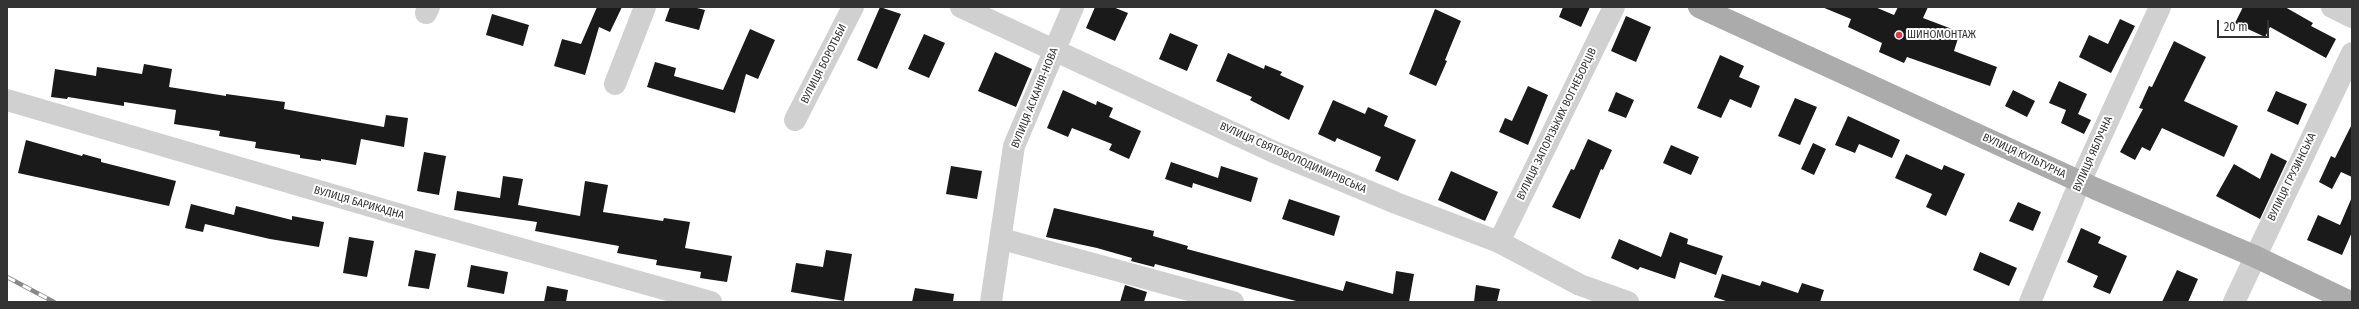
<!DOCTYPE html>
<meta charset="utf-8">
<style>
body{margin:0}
#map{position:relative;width:2359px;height:309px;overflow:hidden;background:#fff;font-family:"Fira Sans Condensed",sans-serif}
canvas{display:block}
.frame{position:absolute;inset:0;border:8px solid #333;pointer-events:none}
.scale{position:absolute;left:2217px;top:20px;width:52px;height:18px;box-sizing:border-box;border:2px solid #333;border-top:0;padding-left:5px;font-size:12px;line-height:14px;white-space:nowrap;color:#333;-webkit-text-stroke:3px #fff;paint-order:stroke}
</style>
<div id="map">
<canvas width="2359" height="309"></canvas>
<div class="frame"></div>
<div class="scale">20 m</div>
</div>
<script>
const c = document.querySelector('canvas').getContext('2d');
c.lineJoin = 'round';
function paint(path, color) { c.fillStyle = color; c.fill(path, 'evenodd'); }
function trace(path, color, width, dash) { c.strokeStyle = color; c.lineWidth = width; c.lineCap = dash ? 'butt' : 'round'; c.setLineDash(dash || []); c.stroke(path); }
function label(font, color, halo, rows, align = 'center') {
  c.font = font + ' "Fira Sans Condensed",sans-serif'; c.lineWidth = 4; c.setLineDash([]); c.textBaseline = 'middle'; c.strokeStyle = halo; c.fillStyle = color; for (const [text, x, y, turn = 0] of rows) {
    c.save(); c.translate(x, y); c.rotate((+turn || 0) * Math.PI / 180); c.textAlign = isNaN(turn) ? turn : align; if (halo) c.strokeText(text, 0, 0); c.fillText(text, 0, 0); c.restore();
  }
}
paint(new Path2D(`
 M 597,7 L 622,7 L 610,32 L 599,27 L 585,75 L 554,66 L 562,39 L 581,44 Z
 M 670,7 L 693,7 L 705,10 L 699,30 L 665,21 Z
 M 880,7 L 901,14 L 877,69 L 857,60 Z
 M 1095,7 L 1113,7 L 1128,13 L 1115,41 L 1086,28 Z
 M 1563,7 L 1590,7 L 1581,27 L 1559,17 Z
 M 1822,7 L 1875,7 L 1894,15 L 1898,7 L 1928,7 L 1923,18 L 1960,32 L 1954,51 L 1997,67 L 1990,86 L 1907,57 L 1904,63 L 1879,52 L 1882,43 L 1848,27 L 1851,19 Z
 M 2243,7 L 2285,7 L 2313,23 L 2311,26 L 2336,39 L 2326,58 L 2270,27 L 2265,37 L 2235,23 Z
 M 1435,9 L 1461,21 L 1445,60 L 1447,61 L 1436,86 L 1409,74 Z
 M 492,14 L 529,25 L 523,46 L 486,35 Z
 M 1626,16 L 1651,27 L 1636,62 L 1611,51 Z
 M 2120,19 L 2135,26 L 2111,73 L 2079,57 L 2089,35 L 2108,44 Z
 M 750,29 L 775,40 L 758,79 L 746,74 L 735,113 L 647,87 L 655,62 L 676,68 L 674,76 L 723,90 Z
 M 1170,33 L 1198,45 L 1187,71 L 1159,59 Z
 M 924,34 L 945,43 L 929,78 L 908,69 Z
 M 2174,41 L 2206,57 L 2184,101 L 2238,126 L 2224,157 L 2162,128 L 2150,151 L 2142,147 L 2135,160 L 2120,152 L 2143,109 L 2139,108 L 2149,86 L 2152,87 Z
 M 995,52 L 1032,69 L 1016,107 L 978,91 Z
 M 1228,53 L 1264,69 L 1265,65 L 1282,72 L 1280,75 L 1304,86 L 1289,120 L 1250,100 L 1252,97 L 1216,81 Z
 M 1720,55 L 1744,66 L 1739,77 L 1760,86 L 1751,108 L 1730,99 L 1721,118 L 1697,108 Z
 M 144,64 L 172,69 L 169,87 L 226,96 L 226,94 L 285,102 L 284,109 L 384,127 L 386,115 L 408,118 L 404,147 L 361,139 L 356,165 L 321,159 L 321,161 L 300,158 L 300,155 L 255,148 L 256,142 L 219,136 L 220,131 L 174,124 L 176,110 L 124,102 L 124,106 L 68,97 L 67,99 L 51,97 L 55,69 L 96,76 L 97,67 L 142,74 Z
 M 2059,81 L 2087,94 L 2078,114 L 2091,120 L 2084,134 L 2061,123 L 2066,110 L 2049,103 Z
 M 1528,86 L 1548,95 L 1528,145 L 1499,132 L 1505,118 L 1512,121 Z
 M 1063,90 L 1096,105 L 1097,101 L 1113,108 L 1109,117 L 1141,131 L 1129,159 L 1109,150 L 1112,144 L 1072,128 L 1068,137 L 1047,128 Z
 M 2013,90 L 2035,101 L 2027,117 L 2005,106 Z
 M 2276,91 L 2307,104 L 2298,125 L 2267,111 Z
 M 1616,92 L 1634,100 L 1626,118 L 1608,111 Z
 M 1795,98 L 1817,107 L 1800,145 L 1778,136 Z
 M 1333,100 L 1365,114 L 1368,107 L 1388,116 L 1384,126 L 1416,140 L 1398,181 L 1375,171 L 1381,157 L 1337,138 L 1335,142 L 1318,134 Z
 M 1848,116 L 1900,140 L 1892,158 L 1859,144 L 1855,153 L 1835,145 Z
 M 2352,124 L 2352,177 L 2341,172 L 2332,189 L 2319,182 L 2331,156 L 2335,158 Z
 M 1588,139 L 1612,150 L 1603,170 L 1601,169 L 1580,219 L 1552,207 L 1571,169 L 1574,170 Z
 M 26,140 L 82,156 L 83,154 L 101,159 L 101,162 L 176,181 L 169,206 L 18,173 Z
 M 1813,143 L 1826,149 L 1814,175 L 1801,169 Z
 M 1671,145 L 1699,157 L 1691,175 L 1663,163 Z
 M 424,152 L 446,156 L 439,195 L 417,191 Z
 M 2271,153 L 2287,161 L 2260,219 L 2216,196 L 2234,164 L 2260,179 Z
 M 1906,154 L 1942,170 L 1944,165 L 1965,174 L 1946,216 L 1926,207 L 1932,194 L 1895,178 Z
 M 1171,162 L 1218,178 L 1221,166 L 1258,178 L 1251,202 L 1193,183 L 1192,188 L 1165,179 Z
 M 951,166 L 982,171 L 977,199 L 946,194 Z
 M 1451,171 L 1498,192 L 1485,221 L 1438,200 Z
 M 503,176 L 523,179 L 518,205 L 580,216 L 585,181 L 608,185 L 603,212 L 663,221 L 664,218 L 690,222 L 685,248 L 732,256 L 727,282 L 700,278 L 701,272 L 656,265 L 657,260 L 617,253 L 619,246 L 535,231 L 537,222 L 454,210 L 457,191 L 500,198 Z
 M 2352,197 L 2352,232 L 2342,255 L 2307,240 L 2318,215 L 2340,225 Z
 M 1289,199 L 1340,216 L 1334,236 L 1282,219 Z
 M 2018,202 L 2041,212 L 2033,231 L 2009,221 Z
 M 191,204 L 234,215 L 236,206 L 292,220 L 292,216 L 324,222 L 319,247 L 270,239 L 205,224 L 203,232 L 185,228 Z
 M 1054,208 L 1154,231 L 1153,236 L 1188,246 L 1187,249 L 1343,291 L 1346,281 L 1393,294 L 1396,271 L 1414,274 L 1409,302 L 1300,302 L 1155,264 L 1154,267 L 1131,261 L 1132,258 L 1097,248 L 1046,237 Z
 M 2081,228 L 2101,237 L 2098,243 L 2127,256 L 2110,294 L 2093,287 L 2098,276 L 2067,262 Z
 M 1670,232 L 1688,239 L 1687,244 L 1723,256 L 1716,275 L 1680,262 L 1675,279 L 1640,267 L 1638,270 L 1611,258 L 1619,239 L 1661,257 Z
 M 349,237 L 374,241 L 367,277 L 343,273 Z
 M 415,250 L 436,254 L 429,289 L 408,286 Z
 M 826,250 L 852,254 L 844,301 L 791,292 L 796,263 L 823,267 Z
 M 1980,252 L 2017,268 L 2009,286 L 1973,270 Z
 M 471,265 L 508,272 L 504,294 L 467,287 Z
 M 2177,270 L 2198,279 L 2188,302 L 2162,302 Z
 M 1722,274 L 1760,286 L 1762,281 L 1798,293 L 1802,283 L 1824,290 L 1820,302 L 1729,302 L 1714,297 Z
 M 1125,285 L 1147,292 L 1144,302 L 1120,302 Z
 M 1476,285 L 1500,289 L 1497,302 L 1474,302 Z
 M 547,286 L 568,290 L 566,302 L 544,302 Z
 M 915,288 L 954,294 L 953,302 L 912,302 Z`), '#1a1a1a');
trace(new Path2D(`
 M 961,7 L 1274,152 L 1396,203 L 1499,242 L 1580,285 L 1628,302
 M 2332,7 L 2352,17
 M 426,13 L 429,7
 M 615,84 L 645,7
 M 7,100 L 432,224 L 711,302
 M 795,120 L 853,7
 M 1002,239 L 1233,302
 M 1499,242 L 1614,7
 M 991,302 L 1014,146 L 1073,7
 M 2030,302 L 2080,182 L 2160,7
 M 2234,302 L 2352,53`), '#d0d0d0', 22);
trace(new Path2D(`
 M 1699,7 L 2096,189 L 2254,256 L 2350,302`), '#ababab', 22);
const rail = new Path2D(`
 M 7,277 L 54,302`);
trace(rail, '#888', 4.5);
trace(rail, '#fff', 3, [9]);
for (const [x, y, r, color] of [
 [1899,35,4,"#e63946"]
]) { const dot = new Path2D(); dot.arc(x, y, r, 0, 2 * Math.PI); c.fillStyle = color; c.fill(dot); trace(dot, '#fff', 1.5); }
label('11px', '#333', '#fff', [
 ["ШИНОМОНТАЖ",1907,35]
], 'left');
label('11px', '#333', '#fff', [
 ["ВУЛИЦЯ БОРОТЬБИ",824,64,-63],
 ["ВУЛИЦЯ АСКАНІЯ-НОВА",1035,98,-68],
 ["ВУЛИЦЯ ЗАПОРІЗЬКИХ ВОГНЕБОРЦІВ",1557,124,-64],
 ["ВУЛИЦЯ ЯБЛУЧНА",2093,154,-66],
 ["ВУЛИЦЯ КУЛЬТУРНА",2024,156,25],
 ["ВУЛИЦЯ СВЯТОВОЛОДИМИРІВСЬКА",1293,158,24],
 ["ВУЛИЦЯ ГРУЗИНСЬКА",2292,177,-64],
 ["ВУЛИЦЯ БАРИКАДНА",359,203,16]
]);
</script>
